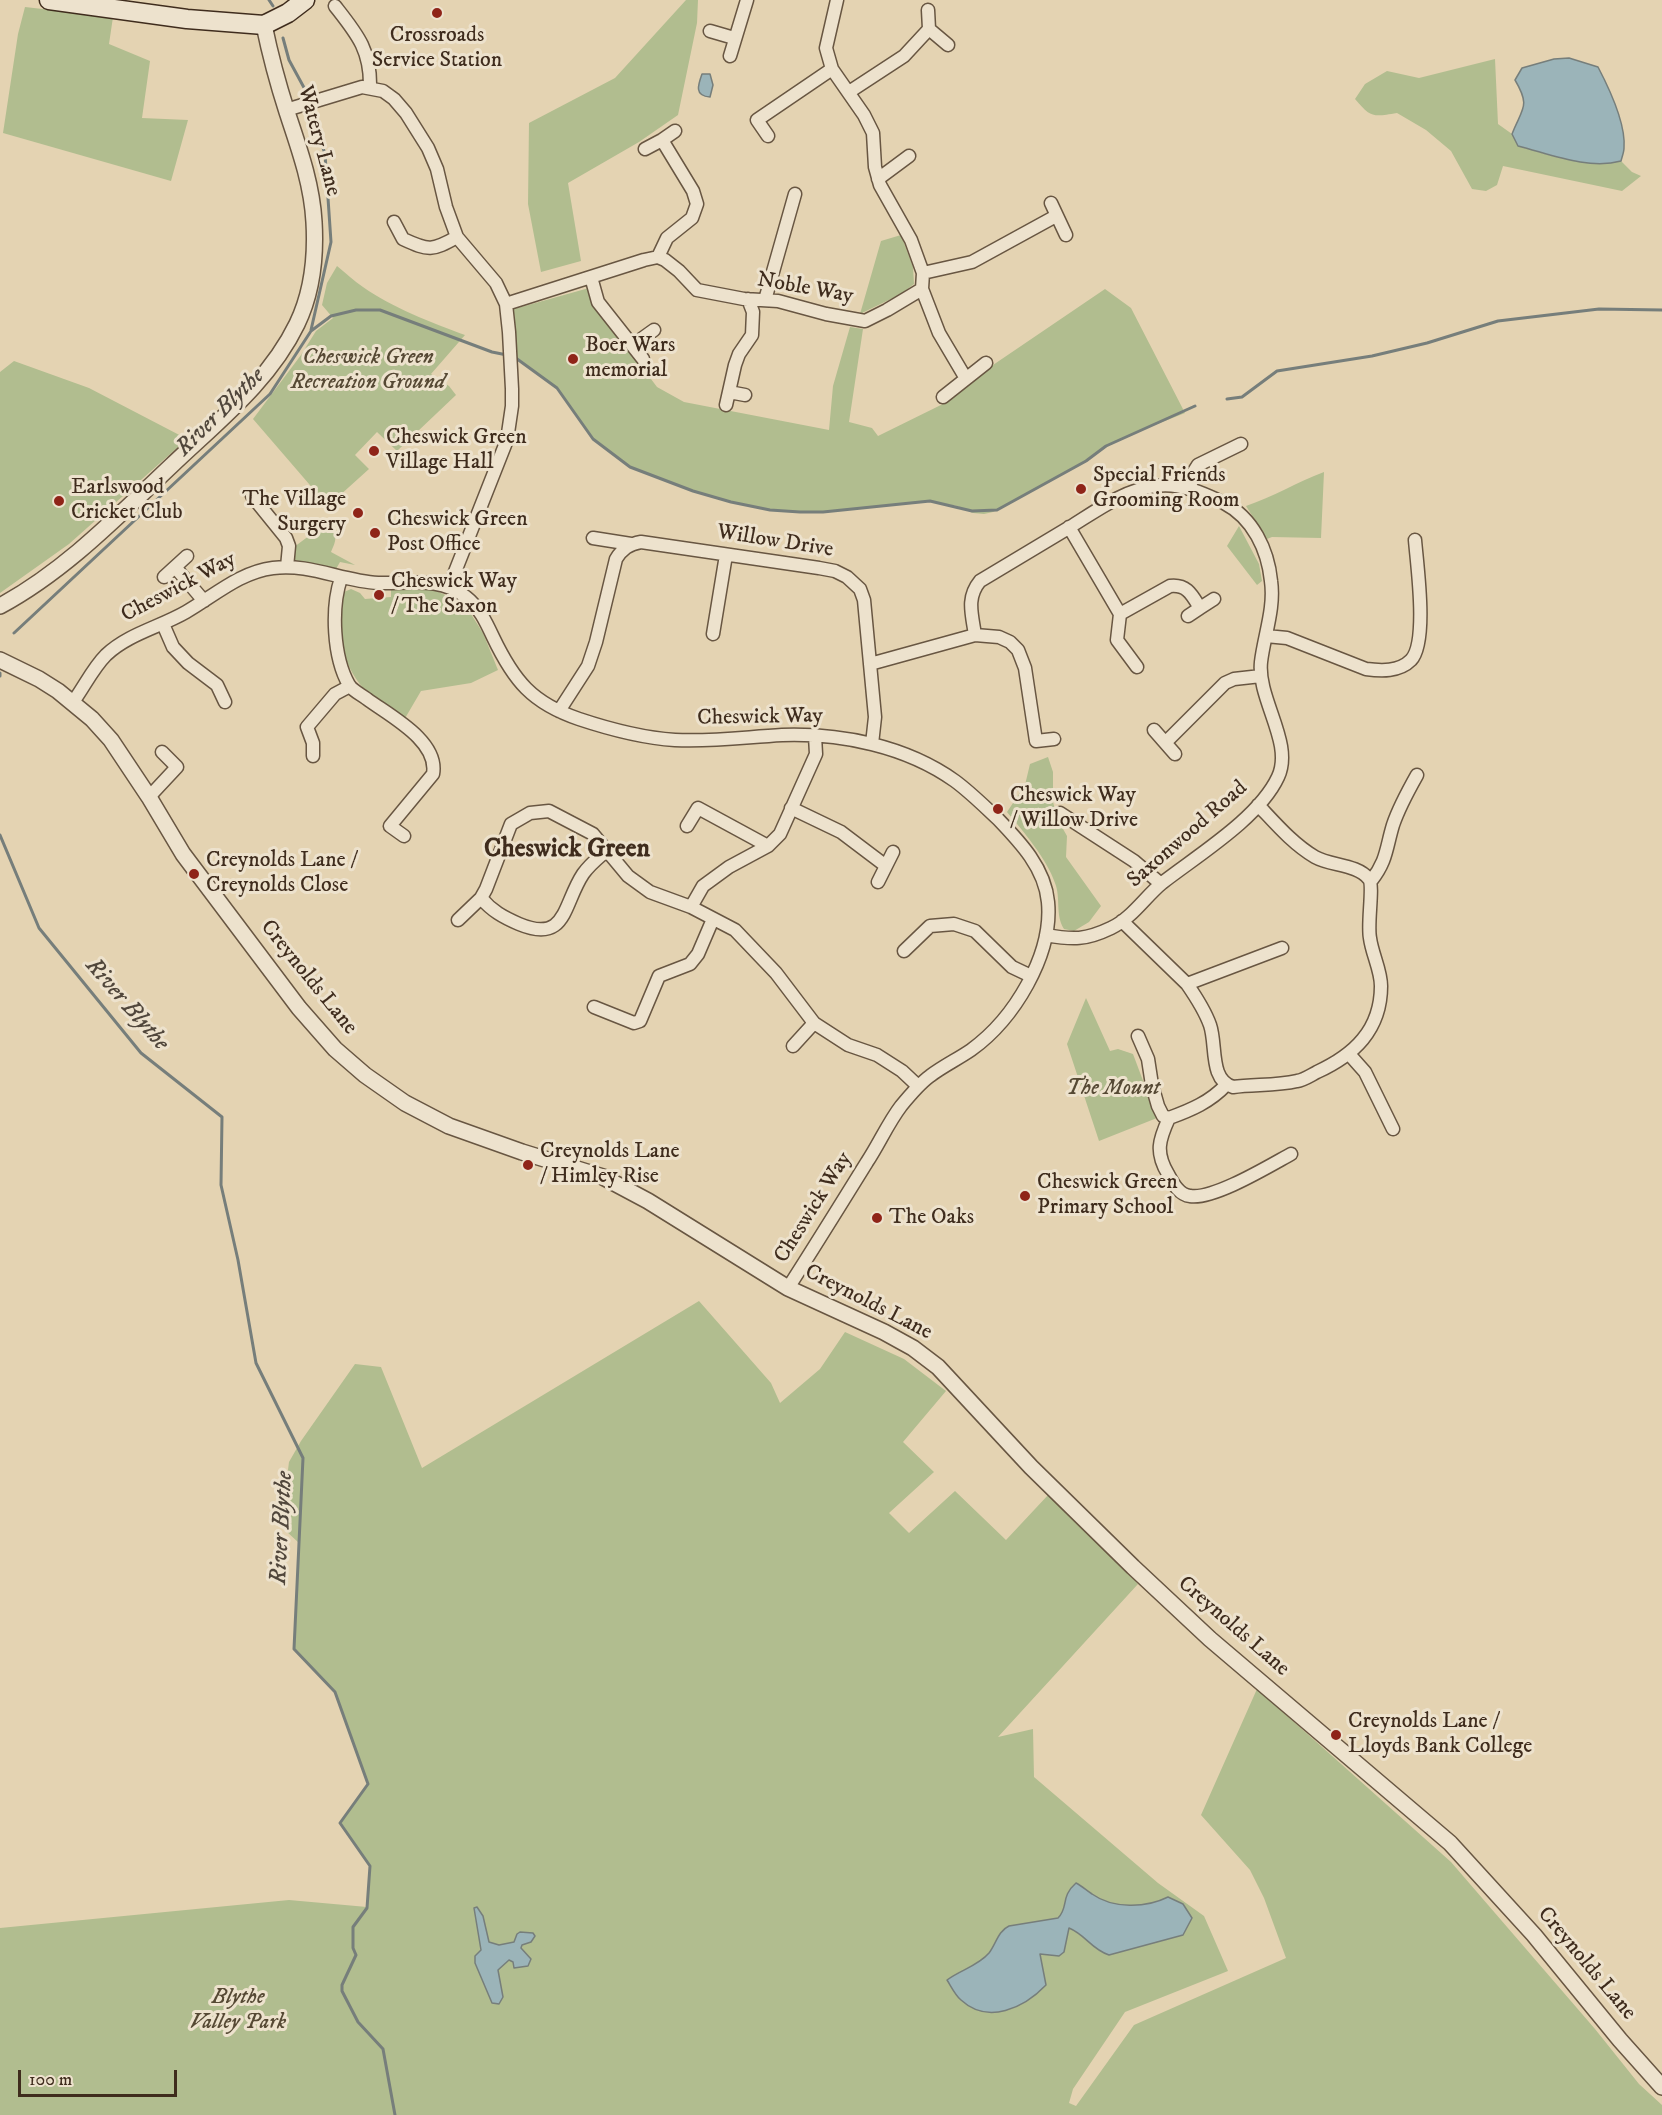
<!DOCTYPE html>
<style>
body{margin:0}
#map{position:relative;width:1662px;height:2115px;overflow:hidden;background:#e4d3b2;font-family:"IM FELL DW Pica",serif}
canvas{display:block}
.scale{position:absolute;left:18px;top:2070px;width:159px;height:27px;box-sizing:border-box;border:3px solid #3f2c1d;border-top:0;padding-left:8px;font-size:18px;line-height:21px;white-space:nowrap;color:#3f2c1d;-webkit-text-stroke:4px #ede2cd;paint-order:stroke}
</style>
<div id="map">
<canvas width="1662" height="2115"></canvas>
<div class="scale">100 m</div>
</div>
<script>
const c = document.querySelector('canvas').getContext('2d');
c.lineJoin = 'round';
function paint(path, color) { c.fillStyle = color; c.fill(path, 'evenodd'); }
function trace(path, color, width, dash) { c.strokeStyle = color; c.lineWidth = width; c.lineCap = dash ? 'butt' : 'round'; c.setLineDash(dash || []); c.stroke(path); }
function label(font, color, halo, rows, align = 'center') {
  c.font = font + ' "IM FELL DW Pica",serif'; c.lineWidth = 6; c.setLineDash([]); c.textBaseline = 'middle'; c.strokeStyle = halo; c.fillStyle = color; for (const [text, x, y, turn = 0] of rows) {
    c.save(); c.translate(x, y); c.rotate((+turn || 0) * Math.PI / 180); c.textAlign = isNaN(turn) ? turn : align; if (halo) c.strokeText(text, 0, 0); c.fillText(text, 0, 0); c.restore();
  }
}
paint(new Path2D(`
 M 686,0 L 698,0 L 697,23 L 678,115 L 639,142 L 568,183 L 581,261 L 541,272 L 528,204 L 529,123 L 615,78 Z
 M 25,7 L 113,17 L 109,44 L 150,61 L 142,118 L 188,120 L 171,181 L 3,133 L 18,34 Z
 M 1495,59 L 1498,124 L 1512,134 L 1518,146 C 1550,155 1588,169 1621,161 L 1632,172 L 1641,176 L 1622,191 L 1503,166 L 1497,185 L 1486,191 L 1472,189 L 1451,151 L 1426,130 L 1397,113 C 1373,117 1371,118 1355,99 L 1365,84 L 1387,71 L 1419,78 Z
 M 901,235 L 913,267 L 914,284 L 901,294 L 860,314 L 881,241 Z
 M 337,266 C 346,273 354,281 363,287 C 391,307 432,323 465,335 L 431,374 L 449,386 L 456,395 L 397,451 L 377,432 L 355,455 L 369,469 L 328,506 L 253,419 L 301,355 L 316,331 L 333,318 L 322,305 L 327,283 Z
 M 589,288 L 591,299 L 657,387 L 684,402 L 829,430 L 833,386 L 850,327 L 863,329 L 849,422 L 872,428 L 878,436 L 947,402 L 993,365 L 1105,289 L 1131,308 L 1185,413 C 1152,427 1115,437 1088,461 L 993,512 L 984,514 L 973,513 L 957,506 L 930,501 L 823,512 L 770,510 L 731,502 L 692,491 L 630,467 L 593,439 L 557,388 L 515,356 L 514,309 Z
 M 14,361 L 89,388 L 187,439 L 69,544 L 0,593 L 0,372 Z
 M 1324,472 L 1321,538 L 1272,537 L 1267,539 L 1246,506 C 1273,497 1297,482 1324,472 Z
 M 1239,526 L 1259,564 L 1262,581 L 1257,585 L 1227,546 Z
 M 327,528 C 339,534 336,541 331,552 L 355,565 L 340,562 L 336,569 L 294,560 L 294,547 L 317,530 Z
 M 351,589 L 360,593 L 365,599 L 391,597 L 391,590 L 434,590 L 464,603 L 483,633 L 498,670 L 471,683 L 421,691 L 404,720 C 392,710 375,701 364,689 C 341,663 333,624 344,592 Z
 M 1048,757 L 1053,772 L 1053,802 L 1058,820 L 1067,836 L 1066,857 L 1101,906 L 1089,922 L 1074,931 L 1064,929 C 1055,915 1061,898 1055,883 C 1047,859 1023,831 1007,812 L 1025,785 L 1030,764 Z
 M 1086,998 L 1110,1051 L 1118,1049 L 1133,1054 L 1157,1118 L 1099,1141 L 1067,1044 Z
 M 699,1301 L 771,1383 L 780,1403 L 820,1369 L 845,1332 L 904,1359 L 946,1391 L 903,1442 L 934,1472 L 889,1513 L 909,1533 L 955,1491 L 1006,1540 L 1049,1494 L 1138,1584 L 998,1737 L 1033,1729 L 1034,1777 L 1158,1883 L 1204,1916 L 1228,1971 L 1125,2012 L 1073,2089 L 1069,2103 L 1076,2106 L 1134,2025 L 1286,1958 L 1264,1898 L 1250,1870 L 1201,1815 L 1257,1689 L 1451,1862 L 1595,2029 L 1639,2084 L 1662,2105 L 1662,2115 L 0,2115 L 0,1928 L 289,1900 L 367,1907 L 370,1866 L 340,1823 L 368,1784 L 335,1692 L 294,1649 L 299,1543 L 286,1531 L 284,1501 L 289,1462 L 301,1441 L 355,1364 L 381,1367 L 422,1468 Z`), '#b1bd8f');
const water = new Path2D(`
 M 1569,58 L 1598,67 C 1609,88 1626,124 1624,148 C 1624,152 1622,157 1621,161 C 1588,170 1550,154 1518,146 L 1512,134 C 1522,108 1531,107 1515,80 L 1522,68 L 1554,59 Z
 M 702,74 L 710,74 L 713,85 L 710,97 C 694,96 698,85 702,74 Z
 M 1076,1883 C 1082,1886 1087,1891 1092,1894 C 1113,1909 1146,1908 1168,1897 L 1183,1904 L 1192,1918 L 1183,1935 L 1109,1955 C 1091,1949 1086,1935 1069,1928 L 1064,1952 L 1059,1956 L 1040,1954 L 1046,1985 C 1024,2008 988,2025 961,2000 C 955,1995 951,1986 947,1980 C 960,1970 978,1966 989,1953 C 996,1944 998,1931 1009,1926 L 1058,1918 C 1069,1907 1060,1897 1076,1883 Z
 M 477,1907 L 483,1916 L 489,1942 L 499,1945 L 514,1942 L 517,1934 L 520,1932 L 533,1933 L 535,1936 L 531,1942 L 522,1945 L 521,1948 L 531,1959 L 528,1966 L 514,1968 L 513,1962 L 509,1960 L 498,1970 L 503,1997 L 499,2004 L 492,2003 L 475,1963 L 475,1956 L 481,1950 L 474,1908 Z`);
paint(water, '#9bb4b9');
trace(water, '#767e7b', 1.5);
trace(new Path2D(`
 M 269,0 L 273,6
 M 283,38 L 289,60 L 308,95
 M 311,330 L 331,242 L 325,154 L 316,126
 M 513,356 L 557,388 L 593,439 L 630,467 L 693,491 L 731,502 L 770,510 L 800,512 L 823,512 L 930,501 L 972,511 L 997,510 L 1086,461 L 1106,446 L 1195,406
 M 1227,399 L 1242,397 L 1277,371 L 1372,356 L 1427,343 L 1498,321 L 1599,309 L 1662,310
 M 14,633 L 270,394 L 311,331 L 331,316 L 356,310 L 380,310 L 492,352 L 507,355
 M 0,673 L 0,676
 M 0,835 L 39,928 L 141,1053 L 222,1117 L 221,1185 L 238,1260 L 256,1363 L 303,1458 L 294,1649 L 335,1692 L 368,1784 L 340,1823 L 370,1866 L 367,1908 L 353,1927 L 353,1948 L 356,1955 L 342,1985 L 342,1991 L 358,2022 L 383,2049 L 395,2115`), '#767e7b', 3);
const minor = new Path2D(`
 M 837,0 L 826,48 L 832,69 L 864,115 L 873,133 L 875,167 L 880,185 L 911,240 L 923,273 L 922,289 L 939,333 L 965,377
 M 335,6 C 357,34 371,50 370,88
 M 928,10 L 929,29 L 948,45
 M 710,31 L 734,38
 M 730,56 L 747,0
 M 849,92 L 904,56 L 929,29
 M 286,110 L 362,87 L 383,91 L 394,99 L 406,113 L 428,148 L 437,169 L 446,207 L 457,237 L 496,283 L 506,304 L 509,332 L 512,389 L 512,406 L 507,440 L 449,587
 M 768,136 L 757,120 L 832,69
 M 645,149 L 662,140 L 675,131
 M 878,179 L 909,156
 M 1051,203 L 1066,235
 M 394,222 L 403,239 C 429,251 432,251 457,237
 M 658,257 L 667,238 L 692,218 L 697,204 L 693,191 L 662,140
 M 923,273 L 972,262 L 1056,216
 M 591,277 L 598,302 L 643,359
 M 765,300 L 795,194
 M 506,304 L 644,260 L 658,257 L 665,260 L 679,271 L 697,290 L 744,299 L 778,301 L 826,314 L 865,321 L 887,310 L 922,289
 M 633,345 L 654,330
 M 729,392 L 745,395
 M 943,397 L 986,363
 M 726,405 L 735,365 L 739,354 L 752,335 L 753,312 L 748,299
 M 1190,489 L 1193,473 L 1198,465 L 1241,444
 M 252,496 L 286,538 L 289,546 L 287,567
 M 1069,527 L 1120,614 L 1170,586 C 1187,584 1192,595 1200,608 L 1188,616
 M 593,538 L 631,544
 M 175,567 L 204,601
 M 164,577 L 187,556
 M 341,578 C 331,608 333,657 349,685 C 353,691 362,695 367,699 C 390,716 439,741 433,774 L 390,826 L 404,836
 M 1200,608 L 1214,599
 M 1120,614 L 1117,640 L 1137,667
 M 163,624 L 173,647 L 188,663 L 217,685 L 225,702
 M 713,634 L 726,555
 M 975,635 C 972,614 966,598 980,581 C 1010,563 1040,545 1070,527 C 1096,511 1124,490 1155,486 C 1179,482 1203,493 1224,503 C 1253,518 1268,550 1271,581 C 1275,608 1264,636 1261,662 C 1257,699 1294,743 1278,777 C 1259,818 1198,855 1162,883 C 1145,897 1132,918 1111,928 C 1086,940 1073,940 1046,935
 M 1266,636 L 1287,638 L 1366,669 C 1381,671 1399,672 1411,660 C 1428,642 1417,565 1415,540
 M 870,664 L 975,635 L 999,637 L 1010,642 L 1018,650 L 1025,668 L 1036,741 L 1054,739
 M 73,702 C 84,687 93,668 106,655 C 128,634 160,627 186,612 C 214,596 240,572 273,568 C 309,563 342,581 378,583 C 408,584 440,576 466,597 C 479,607 486,622 493,637 C 514,681 532,703 579,719 C 609,729 644,738 675,740 C 712,742 746,737 782,735 C 841,733 906,746 955,781 C 970,792 984,806 998,819 C 1020,842 1045,868 1048,902 C 1053,955 1014,1019 971,1050 C 958,1059 943,1066 930,1076 C 919,1084 910,1095 901,1106 C 888,1123 879,1144 867,1162 C 841,1204 815,1246 788,1288
 M 559,711 L 588,666 L 596,642 L 616,559 C 622,549 629,544 641,542 L 819,568 L 835,571 L 847,577 L 860,589 L 864,600 L 875,717 L 872,744
 M 1154,730 L 1175,754
 M 1166,742 L 1225,683 L 1234,679 L 1261,676
 M 313,756 L 313,743 L 307,727 L 335,694 L 350,686
 M 149,797 L 177,767 L 162,752
 M 791,808 L 841,832 L 886,866
 M 1060,813 L 1134,861 L 1161,884
 M 687,826 L 698,808 L 768,846
 M 1371,881 C 1387,861 1386,848 1393,825 C 1399,807 1408,791 1417,775
 M 878,882 L 893,852
 M 481,898 C 492,911 503,917 519,924 C 567,944 563,904 583,874 C 589,865 598,858 606,851
 M 691,907 L 703,886 L 729,867 L 768,846 L 780,834 L 816,754 L 815,736
 M 458,920 L 481,898 L 486,889 L 511,824 L 530,813 L 549,811 L 593,834 L 628,876 L 650,892 L 691,907 L 735,930 L 776,973 L 814,1023 L 848,1045 L 877,1055 L 902,1071 L 918,1086
 M 1122,921 L 1187,984 C 1196,997 1205,1011 1210,1025 C 1217,1045 1209,1080 1233,1087 C 1254,1084 1276,1086 1297,1081 C 1304,1080 1311,1075 1317,1072 C 1354,1055 1381,1030 1381,986 C 1381,970 1372,954 1370,938 C 1367,924 1374,886 1369,879 C 1357,864 1331,866 1315,857 C 1293,844 1276,824 1258,805
 M 904,951 L 930,926 L 954,924 L 975,931 L 1012,967 L 1031,976
 M 1187,984 L 1282,948
 M 594,1007 L 634,1023 L 640,1021 L 659,976 L 690,964 L 698,954 L 713,919
 M 1138,1036 L 1148,1059 L 1152,1085 L 1158,1106 L 1163,1116 L 1169,1118
 M 793,1046 L 814,1023
 M 1349,1054 L 1365,1072 L 1393,1129
 M 1226,1085 C 1210,1102 1191,1110 1169,1118 C 1159,1140 1155,1152 1168,1174 C 1173,1183 1179,1195 1190,1196 C 1213,1200 1269,1166 1291,1154`);
const tertiary = new Path2D(`
 M 0,606 C 65,571 118,516 171,466 C 217,422 269,382 297,324 C 312,293 316,256 314,222 C 312,184 299,148 287,112 C 278,84 270,54 264,25
 M 0,660 L 39,679 L 58,691 L 92,719 L 111,740 L 149,797 L 183,854 L 299,1008 L 335,1049 L 365,1075 L 405,1103 L 449,1126 L 522,1152 L 603,1177 L 648,1201 L 788,1288 L 884,1332 L 913,1348 L 938,1367 L 1031,1467 L 1133,1567 L 1210,1639 L 1450,1843 L 1534,1935 L 1620,2040 L 1662,2087`);
const secondary = new Path2D(`
 M 49,0 L 187,19 L 264,25 L 288,13 L 305,0`);
trace(minor, '#685642', 15);
trace(tertiary, '#685642', 18);
trace(secondary, '#3f2c1d', 21);
trace(minor, '#ede2cd', 12);
trace(tertiary, '#ede2cd', 15);
trace(secondary, '#ede2cd', 18);
for (const [x, y, r, color] of [
 [437,13,6,"#8f2418"],
 [573,359,6,"#8f2418"],
 [374,451,6,"#8f2418"],
 [1081,489,6,"#8f2418"],
 [59,501,6,"#8f2418"],
 [358,513,6,"#8f2418"],
 [375,533,6,"#8f2418"],
 [379,595,6,"#8f2418"],
 [998,809,6,"#8f2418"],
 [194,874,6,"#8f2418"],
 [528,1165,6,"#8f2418"],
 [1025,1196,6,"#8f2418"],
 [877,1218,6,"#8f2418"],
 [1336,1735,6,"#8f2418"]
]) { const dot = new Path2D(); dot.arc(x, y, r, 0, 2 * Math.PI); c.fillStyle = color; c.fill(dot); trace(dot, '#ede2cd', 2); }
label('22px', '#3f2c1d', '#ede2cd', [
 ["Crossroads",437,36,"center"],
 ["Service Station",437,61,"center"],
 ["Boer Wars",585,346],
 ["memorial",585,371],
 ["Cheswick Green",386,438],
 ["Village Hall",386,463],
 ["Special Friends",1093,476],
 ["Grooming Room",1093,501],
 ["Earlswood",71,488],
 ["Cricket Club",71,513],
 ["The Village",346,500,"right"],
 ["Surgery",346,525,"right"],
 ["Cheswick Green",387,520],
 ["Post Office",387,545],
 ["Cheswick Way",391,582],
 ["/ The Saxon",391,607],
 ["Cheswick Way",1010,796],
 ["/ Willow Drive",1010,821],
 ["Creynolds Lane /",206,861],
 ["Creynolds Close",206,886],
 ["Creynolds Lane",540,1152],
 ["/ Himley Rise",540,1177],
 ["Cheswick Green",1037,1183],
 ["Primary School",1037,1208],
 ["The Oaks",889,1218],
 ["Creynolds Lane /",1348,1722],
 ["Lloyds Bank College",1348,1747]
], 'left');
label('22px', '#3f2c1d', '#ede2cd', [
 ["Watery Lane",318,141,75],
 ["Noble Way",805,289,10],
 ["Willow Drive",775,542,9],
 ["Cheswick Way",179,588,-28],
 ["Cheswick Way",760,718,-1],
 ["Saxonwood Road",1188,835,-41],
 ["Creynolds Lane",308,978,51],
 ["Cheswick Way",814,1208,-58],
 ["Creynolds Lane",868,1303,27],
 ["Creynolds Lane",1233,1627,41],
 ["Creynolds Lane",1586,1964,50]
]);
label('italic 22px', '#564934', '#ede2cd', [
 ["Cheswick Green",368,358],
 ["Recreation Ground",368,383],
 ["The Mount",1113,1089],
 ["Blythe",238,1998],
 ["Valley Park",238,2023]
]);
label('italic 24px', '#51473c', '#ede2cd', [
 ["River Blythe",221,413,-45],
 ["River Blythe",126,1005,49],
 ["River Blythe",283,1528,-87]
]);
label('bold 26px', '#3f2c1d', '#ede2cd', [
 ["Cheswick Green",567,851]
]);
</script>
